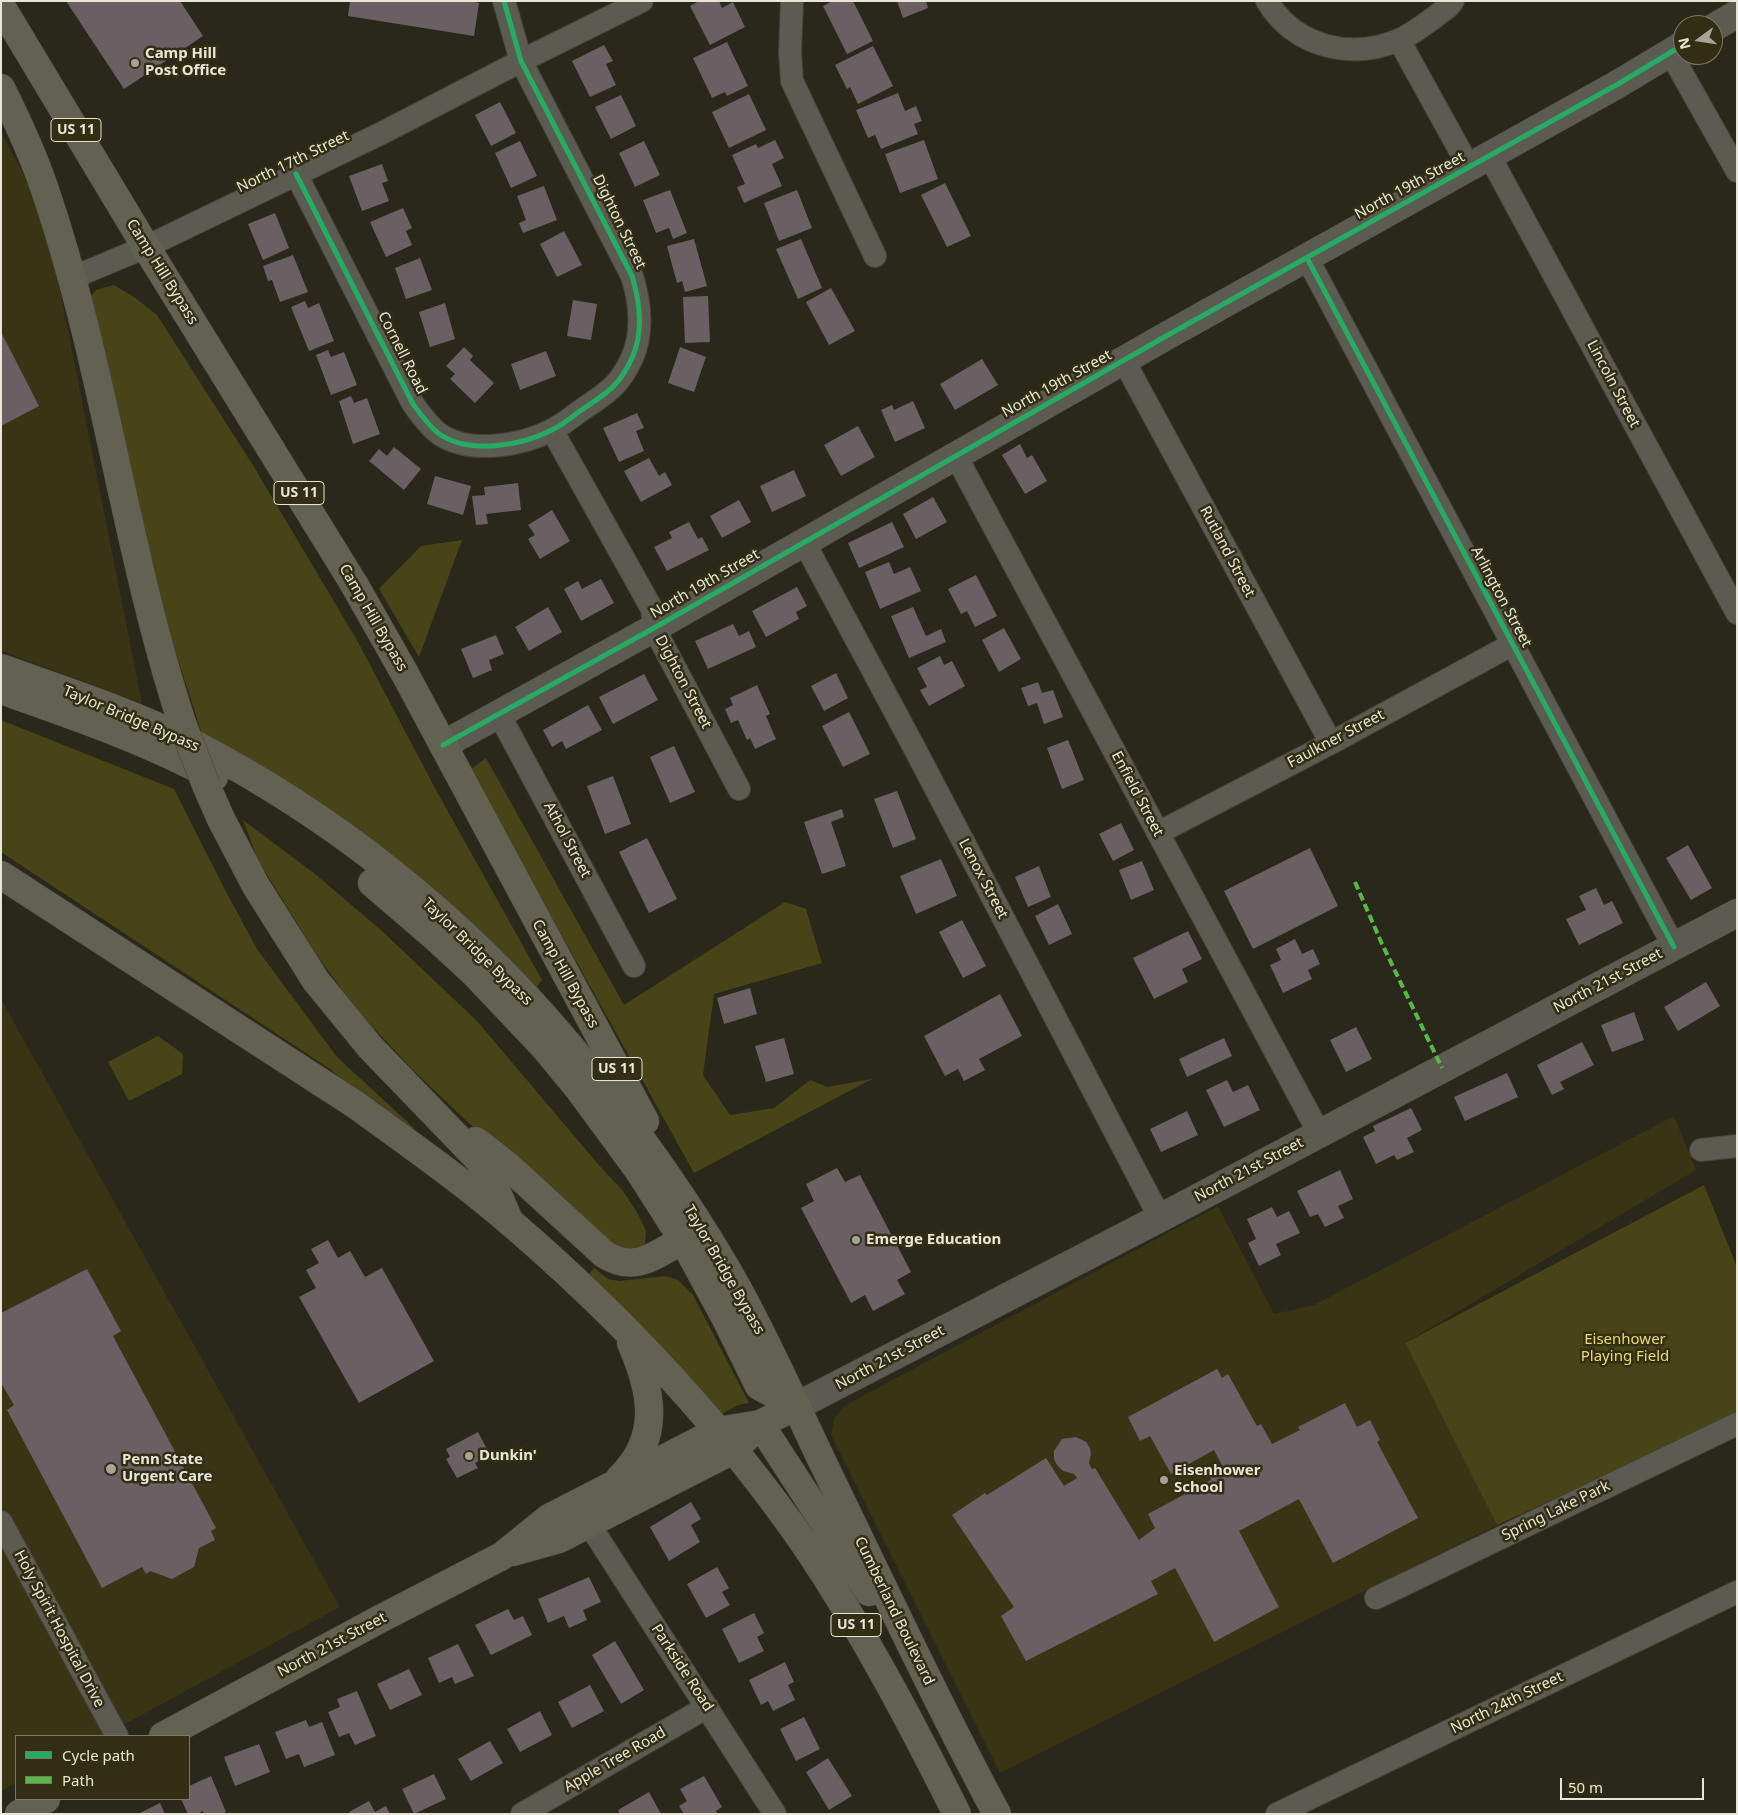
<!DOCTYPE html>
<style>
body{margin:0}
#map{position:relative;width:1738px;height:1815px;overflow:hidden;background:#2a281a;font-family:"Noto Sans",sans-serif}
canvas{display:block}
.frame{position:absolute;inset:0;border:2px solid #e8e6d7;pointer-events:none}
.legend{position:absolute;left:15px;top:1735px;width:175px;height:65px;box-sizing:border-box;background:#312e13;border:1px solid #7a7861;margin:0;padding:6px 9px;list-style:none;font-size:15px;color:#e8e6d7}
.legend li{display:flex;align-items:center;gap:10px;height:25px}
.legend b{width:25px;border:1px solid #7a7861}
.north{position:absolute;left:1673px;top:15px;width:50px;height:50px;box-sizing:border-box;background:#312e13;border:1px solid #7a7861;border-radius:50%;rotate:256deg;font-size:14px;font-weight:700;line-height:20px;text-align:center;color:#e8e6d7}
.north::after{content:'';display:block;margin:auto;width:18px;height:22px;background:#a6a495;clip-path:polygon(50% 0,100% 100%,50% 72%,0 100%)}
.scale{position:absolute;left:1560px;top:1778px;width:144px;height:22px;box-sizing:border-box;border:2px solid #e8e6d7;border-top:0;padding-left:6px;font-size:15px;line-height:18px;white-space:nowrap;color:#e8e6d7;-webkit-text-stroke:4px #312e13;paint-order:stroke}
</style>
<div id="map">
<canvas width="1738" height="1815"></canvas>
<div class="frame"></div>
<ul class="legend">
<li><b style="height:6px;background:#26ab63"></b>Cycle path</li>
<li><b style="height:6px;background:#58b947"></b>Path</li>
</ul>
<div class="north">N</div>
<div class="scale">50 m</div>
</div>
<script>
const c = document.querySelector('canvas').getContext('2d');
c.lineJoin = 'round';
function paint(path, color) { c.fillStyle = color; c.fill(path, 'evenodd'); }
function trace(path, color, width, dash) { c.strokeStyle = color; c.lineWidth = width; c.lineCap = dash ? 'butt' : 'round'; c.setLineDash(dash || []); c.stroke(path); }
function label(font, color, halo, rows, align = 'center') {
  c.font = font + ' "Noto Sans",sans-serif'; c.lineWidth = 5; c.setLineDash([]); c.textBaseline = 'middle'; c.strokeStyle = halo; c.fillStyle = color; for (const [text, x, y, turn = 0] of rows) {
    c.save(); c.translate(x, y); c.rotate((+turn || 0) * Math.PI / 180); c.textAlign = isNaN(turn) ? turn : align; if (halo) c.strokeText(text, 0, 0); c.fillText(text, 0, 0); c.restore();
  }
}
paint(new Path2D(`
 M 1,132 L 33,192 L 55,265 L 142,703 L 1,651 Z
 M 1,999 L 340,1607 L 103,1736 L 16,1736 L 16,1783 L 1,1791 Z
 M 1674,1116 L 1696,1170 L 1405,1343 L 1497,1525 L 1000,1773 L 831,1435 L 834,1419 L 844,1406 L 1218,1206 L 1274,1314 L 1314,1305 Z`), '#383414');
paint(new Path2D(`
 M 114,285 L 134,297 L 157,315 L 254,467 L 358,642 L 436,790 L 542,980 L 537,987 L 389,856 L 202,734 L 164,616 L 89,299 L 96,290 Z
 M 462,540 L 419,657 L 379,589 L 421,546 Z
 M 1,720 L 174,789 L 225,890 L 257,949 L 337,1057 L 414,1128 L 408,1133 L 330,1069 L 1,852 Z
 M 486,758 L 624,1005 L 785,902 L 806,909 L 822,963 L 714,994 L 703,1075 L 730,1115 L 774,1108 L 810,1080 L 827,1087 L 872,1079 L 694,1173 L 470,770 Z
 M 243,820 L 315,874 L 382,931 L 477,1021 L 597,1163 L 623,1191 L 638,1214 L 646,1231 L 645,1243 L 637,1249 L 620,1250 L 476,1130 L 412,1069 L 357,1010 L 318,957 L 258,860 Z
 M 158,1036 L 183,1054 L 182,1074 L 129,1101 L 108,1062 Z
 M 1704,1185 L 1737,1267 L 1737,1416 L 1497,1525 L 1405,1343 Z
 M 594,1268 L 608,1279 L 619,1281 L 666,1276 L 678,1280 L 693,1295 L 749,1403 C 736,1404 727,1411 716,1418 L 585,1278 Z`), '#494417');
paint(new Path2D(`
 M 66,1 L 180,1 L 203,36 L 124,89 Z
 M 350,1 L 471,1 L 479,3 L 474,36 L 348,16 Z
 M 699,1 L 719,1 L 722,8 L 733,2 L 745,27 L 710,45 L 690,6 Z
 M 832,1 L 853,1 L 873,41 L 847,54 L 823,6 Z
 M 897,1 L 926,1 L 928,8 L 903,18 Z
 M 727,42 L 748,86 L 727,96 L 725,92 L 712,98 L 693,58 Z
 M 604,45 L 613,61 L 606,64 L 616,85 L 590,97 L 572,61 Z
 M 873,46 L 893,86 L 858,104 L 850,87 L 847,89 L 835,65 Z
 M 898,93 L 905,111 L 916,106 L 922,121 L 914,124 L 918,134 L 881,149 L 875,135 L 868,138 L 856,110 Z
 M 749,94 L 766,130 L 729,148 L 712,112 Z
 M 621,95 L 636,126 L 611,139 L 595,107 Z
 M 500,102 L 516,133 L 491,146 L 475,115 Z
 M 775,140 L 784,158 L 772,164 L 782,186 L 744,203 L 737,187 L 745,184 L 732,155 L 756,144 L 758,148 Z
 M 924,140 L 938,179 L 900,193 L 885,154 Z
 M 520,141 L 537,176 L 511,188 L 495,153 Z
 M 644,141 L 660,175 L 635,187 L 619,153 Z
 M 382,164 L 388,181 L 382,183 L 389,201 L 362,211 L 349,176 Z
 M 945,183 L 971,236 L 947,247 L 921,195 Z
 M 544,186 L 557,220 L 523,233 L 519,223 L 526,220 L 517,196 Z
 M 670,190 L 687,233 L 673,239 L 669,228 L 656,233 L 643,200 Z
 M 797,190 L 812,228 L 779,241 L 764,203 Z
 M 403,208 L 412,228 L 406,231 L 412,245 L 386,257 L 370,222 Z
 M 275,213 L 289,248 L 263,260 L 248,224 Z
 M 564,231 L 582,265 L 557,277 L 540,244 Z
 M 694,239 L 707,286 L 685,292 L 682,281 L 677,283 L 667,246 Z
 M 801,239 L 822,288 L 798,299 L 776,249 Z
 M 293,255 L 308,292 L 280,302 L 272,280 L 268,281 L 263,266 Z
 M 420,258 L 432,290 L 406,299 L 395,268 Z
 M 831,288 L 855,331 L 829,345 L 806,302 Z
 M 708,296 L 710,342 L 685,343 L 683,297 Z
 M 573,300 L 597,304 L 591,340 L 567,336 Z
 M 305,301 L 308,308 L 319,303 L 334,341 L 309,351 L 291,307 Z
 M 445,303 L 455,339 L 430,347 L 419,312 Z
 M 1,332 L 39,406 L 1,426 Z
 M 464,347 L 473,356 L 470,360 L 494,383 L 475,403 L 450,379 L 455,374 L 446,366 Z
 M 680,347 L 706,357 L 694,392 L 668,383 Z
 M 328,350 L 331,357 L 344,352 L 357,385 L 331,395 L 316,355 Z
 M 546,351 L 556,376 L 520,390 L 511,364 Z
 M 982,359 L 998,385 L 955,410 L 940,384 Z
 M 351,396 L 354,403 L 367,398 L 380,434 L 353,444 L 339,401 Z
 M 913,401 L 925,428 L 895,442 L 881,410 L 892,405 L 894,410 Z
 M 637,413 L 644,428 L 636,431 L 644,451 L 619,462 L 603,428 Z
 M 858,426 L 875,457 L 841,476 L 824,445 Z
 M 1020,444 L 1027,458 L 1032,455 L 1047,481 L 1025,494 L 1002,455 Z
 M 394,447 L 421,469 L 404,490 L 369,461 L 379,449 L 387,456 Z
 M 649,458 L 659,476 L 665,472 L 672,485 L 641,502 L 624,471 Z
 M 794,470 L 806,496 L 772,512 L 760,486 Z
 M 435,476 L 471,486 L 463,515 L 427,504 Z
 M 518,483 L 521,510 L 486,514 L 488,524 L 476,525 L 472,496 L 485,495 L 484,487 Z
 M 933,497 L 947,522 L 916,539 L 903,514 Z
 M 739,500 L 751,522 L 722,538 L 710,516 Z
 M 552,510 L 570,541 L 540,559 L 528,539 L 535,535 L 528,525 Z
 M 689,522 L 698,539 L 702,537 L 709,550 L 667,571 L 654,547 L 672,538 L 669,532 Z
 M 892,522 L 904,547 L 859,568 L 848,543 Z
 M 889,562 L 894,574 L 910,567 L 921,591 L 880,609 L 865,572 Z
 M 976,575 L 997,616 L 975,627 L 967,611 L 961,614 L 948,589 Z
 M 601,579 L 614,603 L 581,621 L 564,589 L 578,581 L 582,589 Z
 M 797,587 L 807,606 L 796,612 L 799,619 L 766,637 L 752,611 Z
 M 548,607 L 562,632 L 529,651 L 515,627 Z
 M 913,607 L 926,636 L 941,629 L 946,642 L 909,658 L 891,616 Z
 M 733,624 L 739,636 L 749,631 L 756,647 L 708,669 L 695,641 Z
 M 1004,628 L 1021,659 L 999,672 L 982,640 Z
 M 496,635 L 504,654 L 489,660 L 492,670 L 473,678 L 461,649 Z
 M 940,656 L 944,665 L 952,661 L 965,686 L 929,706 L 920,690 L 927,687 L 917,668 Z
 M 836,673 L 848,698 L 824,711 L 811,686 Z
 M 644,674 L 658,700 L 613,724 L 599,697 Z
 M 1038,682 L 1042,693 L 1053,690 L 1063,717 L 1044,724 L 1037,703 L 1028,706 L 1021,688 Z
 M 757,685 L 770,714 L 766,716 L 776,739 L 755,749 L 750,738 L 747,740 L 738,720 L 731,723 L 725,709 L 733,705 L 730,698 Z
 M 588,705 L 602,730 L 566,749 L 562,741 L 552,747 L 543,730 Z
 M 849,712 L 870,754 L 843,767 L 822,726 Z
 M 1068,740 L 1084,780 L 1062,789 L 1047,748 Z
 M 674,746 L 695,792 L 670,803 L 650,757 Z
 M 613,776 L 631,824 L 605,834 L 587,786 Z
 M 897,791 L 916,839 L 893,848 L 874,799 Z
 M 842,809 L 844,817 L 831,822 L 846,866 L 822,874 L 804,822 Z
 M 1121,823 L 1134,850 L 1113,861 L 1099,834 Z
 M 647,838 L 677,899 L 649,913 L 619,852 Z
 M 1688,845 L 1712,888 L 1691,900 L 1666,858 Z
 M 1310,848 L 1338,906 L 1253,949 L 1224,891 Z
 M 941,859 L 957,896 L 916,914 L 900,876 Z
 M 1142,861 L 1154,890 L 1131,900 L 1119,870 Z
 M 1039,866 L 1051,897 L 1028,907 L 1015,877 Z
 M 1596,888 L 1604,905 L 1612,901 L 1623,923 L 1579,945 L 1566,919 L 1586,910 L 1579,896 Z
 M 1058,904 L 1072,934 L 1049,945 L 1035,916 Z
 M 962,920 L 986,966 L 963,978 L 939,932 Z
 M 1188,931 L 1202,959 L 1182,969 L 1188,982 L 1154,999 L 1133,958 Z
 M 1295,939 L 1302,954 L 1313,949 L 1320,964 L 1308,970 L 1312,979 L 1283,993 L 1270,965 L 1281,960 L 1276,949 Z
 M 1706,982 L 1720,1006 L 1678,1031 L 1664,1007 Z
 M 750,988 L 757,1014 L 724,1024 L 717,998 Z
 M 1000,994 L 1022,1036 L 979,1059 L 985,1070 L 964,1081 L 958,1069 L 945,1076 L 924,1036 Z
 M 1634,1012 L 1644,1040 L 1612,1052 L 1601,1025 Z
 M 1356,1027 L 1372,1059 L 1346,1072 L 1330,1040 Z
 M 784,1038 L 794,1074 L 766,1082 L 755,1046 Z
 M 1224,1038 L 1232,1056 L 1187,1077 L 1179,1059 Z
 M 1582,1042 L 1594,1065 L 1560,1082 L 1564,1089 L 1552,1095 L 1537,1065 Z
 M 1507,1073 L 1518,1097 L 1465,1121 L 1454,1097 Z
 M 1227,1080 L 1233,1092 L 1248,1085 L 1260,1110 L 1224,1127 L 1206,1090 Z
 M 1411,1108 L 1422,1130 L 1407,1138 L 1414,1152 L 1397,1160 L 1394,1155 L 1376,1164 L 1363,1137 L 1375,1131 L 1373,1126 Z
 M 1187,1111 L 1198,1135 L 1161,1152 L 1150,1129 Z
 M 837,1168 L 845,1182 L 860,1175 L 911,1272 L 897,1280 L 905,1294 L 873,1311 L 865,1295 L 851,1303 L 801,1208 L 814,1201 L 806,1184 Z
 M 1340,1170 L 1353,1199 L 1338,1206 L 1344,1218 L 1325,1227 L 1318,1214 L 1310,1217 L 1297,1191 Z
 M 1272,1207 L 1277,1217 L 1289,1211 L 1300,1233 L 1276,1244 L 1281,1255 L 1259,1266 L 1248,1243 L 1256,1239 L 1247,1219 Z
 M 328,1240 L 338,1258 L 350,1251 L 365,1277 L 382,1268 L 434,1361 L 359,1403 L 299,1297 L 316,1288 L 306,1270 L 319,1263 L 311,1249 Z
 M 87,1269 L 121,1331 L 113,1336 L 216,1528 L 211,1531 L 215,1540 L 199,1548 L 194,1567 L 172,1579 L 150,1571 L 146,1574 L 142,1567 L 102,1588 L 7,1410 L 14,1405 L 1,1383 L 1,1313 Z
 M 1217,1369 L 1222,1378 L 1228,1374 L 1257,1426 L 1261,1424 L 1272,1444 L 1300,1430 L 1298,1427 L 1345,1403 L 1357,1427 L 1370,1420 L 1380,1440 L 1377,1442 L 1418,1518 L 1333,1563 L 1299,1499 L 1239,1531 L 1279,1607 L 1214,1642 L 1175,1568 L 1151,1581 L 1158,1594 L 1026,1661 L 1001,1616 L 1014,1607 L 952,1515 L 985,1493 L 987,1495 L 1046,1458 L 1064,1486 L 1077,1478 L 1074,1474 L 1063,1471 L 1057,1465 L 1054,1459 L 1054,1451 L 1062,1439 L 1076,1437 L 1086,1442 L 1090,1448 L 1091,1454 L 1089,1463 L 1092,1469 L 1095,1468 L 1139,1540 L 1155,1528 L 1148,1514 L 1211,1480 L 1210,1477 L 1224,1469 L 1214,1450 L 1171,1474 L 1150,1436 L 1140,1441 L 1128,1417 Z
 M 478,1432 L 490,1455 L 475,1463 L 478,1468 L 457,1478 L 446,1459 L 450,1457 L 446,1449 Z
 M 691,1502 L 701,1519 L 691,1525 L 700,1542 L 669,1561 L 650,1527 Z
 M 717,1567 L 729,1588 L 722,1592 L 730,1605 L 706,1618 L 687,1584 Z
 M 589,1577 L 601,1602 L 583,1610 L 587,1620 L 569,1628 L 564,1616 L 548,1623 L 538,1599 Z
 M 508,1609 L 514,1620 L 523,1616 L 532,1635 L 491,1655 L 475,1625 Z
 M 754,1613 L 764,1633 L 757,1637 L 764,1651 L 739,1663 L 722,1629 Z
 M 615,1641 L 644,1690 L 621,1704 L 592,1655 Z
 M 458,1644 L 474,1676 L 455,1684 L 452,1677 L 439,1683 L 428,1658 Z
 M 785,1662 L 794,1682 L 788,1685 L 795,1700 L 773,1711 L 768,1701 L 761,1705 L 749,1680 Z
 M 409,1669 L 422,1695 L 390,1710 L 377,1684 Z
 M 590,1685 L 604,1711 L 572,1728 L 558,1702 Z
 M 357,1691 L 376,1736 L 355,1745 L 349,1733 L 339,1737 L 328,1712 L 340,1707 L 337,1699 Z
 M 540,1711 L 552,1735 L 520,1752 L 507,1729 Z
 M 804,1717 L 820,1749 L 796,1761 L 780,1729 Z
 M 306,1720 L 309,1727 L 322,1722 L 335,1755 L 304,1767 L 299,1754 L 286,1759 L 275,1732 Z
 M 490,1741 L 503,1763 L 471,1781 L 458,1759 Z
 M 259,1744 L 270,1772 L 235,1786 L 224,1757 Z
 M 828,1758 L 852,1796 L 829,1810 L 806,1772 Z
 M 434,1774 L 446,1799 L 414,1814 L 402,1789 Z
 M 211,1776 L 226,1812 L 221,1814 L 204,1814 L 203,1811 L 197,1814 L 188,1814 L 181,1799 L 189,1799 L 189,1786 Z
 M 704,1776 L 722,1807 L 716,1811 L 717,1814 L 684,1814 L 679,1806 L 687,1801 L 680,1789 Z
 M 649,1792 L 661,1814 L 620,1814 L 618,1810 Z
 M 369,1801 L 375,1812 L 386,1806 L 390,1814 L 350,1814 L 349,1812 Z
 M 160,1803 L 165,1814 L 138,1814 Z`), '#6a5f63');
const street = new Path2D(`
 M 792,1 L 790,52 L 792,81 L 875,256
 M 1267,1 C 1295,47 1352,61 1401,39 C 1418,31 1433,18 1448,7 L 1453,1
 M 1399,40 L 1469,167
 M 1670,52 L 1737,171
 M 1489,155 L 1737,613
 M 296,174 L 413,404 C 421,415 428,425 438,433 C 468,455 521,446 552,430 C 562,425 571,418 580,411 C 605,394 619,387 632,358 C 644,331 640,302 632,276 L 521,61 L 504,1
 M 1307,258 L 1674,947
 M 73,281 L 86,272 L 146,247 L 382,133 L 521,61 L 642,1
 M 1124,361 L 1331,743
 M 552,430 L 652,609 L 654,628 L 739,789
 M 956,456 L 1319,1133
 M 804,542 L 916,751 L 1160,1218
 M 499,714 L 634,966
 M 1158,833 L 1331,743 L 1513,644
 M 1701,1150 L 1737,1146
 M 1,1522 L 117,1736
 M 589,1524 L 775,1814
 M 1376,1598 L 1737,1424
 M 522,1814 L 707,1707
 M 1277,1814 L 1737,1592`);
const secondary = new Path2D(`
 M 1713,28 L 1737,14
 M 443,745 L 654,628 L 1168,335 L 1618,84 L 1683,45
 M 797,1406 L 1160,1218 L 1737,913`);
const primary = new Path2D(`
 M 1,6 L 146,247 L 354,584 L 405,674 L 645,1121
 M 1,88 C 19,124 36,161 48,199 C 105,370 126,552 182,723
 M 1,668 C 65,691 132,712 192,743 C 332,815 460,917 562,1037 C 591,1071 618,1107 644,1143 C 678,1190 710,1239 738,1289 C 770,1347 796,1407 825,1467 C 881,1583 936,1700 997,1814
 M 1,690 C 74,716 146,740 214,777
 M 206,785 L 221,819 L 256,886 L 316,981 L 370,1047 L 479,1160 L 493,1183 L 508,1218
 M 1,875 L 356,1105 C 408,1143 461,1180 510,1222 C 621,1317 723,1426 806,1546 C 863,1631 911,1722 957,1814
 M 372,883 L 436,938 L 474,973 L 545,1048 L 578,1088 L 639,1171 L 683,1240 L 725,1317 L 759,1386 L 797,1406
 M 476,1141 L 508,1166 L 604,1254 C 635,1274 654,1255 683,1240
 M 760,1424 L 869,1592
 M 620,1478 C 662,1437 652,1391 631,1343
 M 513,1552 L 559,1539 L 733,1450 L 747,1437
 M 163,1736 L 380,1619 L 502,1556 L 549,1518 L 718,1431 L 760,1424 L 797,1406
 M 19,1814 L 46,1799`);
trace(street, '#454438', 24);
trace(secondary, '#454438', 29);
trace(primary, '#454438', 29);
trace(street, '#5c5b51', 22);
trace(secondary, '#5c5b51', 28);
trace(primary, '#636152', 28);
const primaryBridge = new Path2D(`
 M 182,723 L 206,785`);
trace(primaryBridge, '#454438', 29, []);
trace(primaryBridge, '#636152', 28);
trace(new Path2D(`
 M 1355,882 L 1382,944 L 1442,1068`), '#58b947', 4, [8, 4]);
trace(new Path2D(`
 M 296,174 L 413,404 C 421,415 428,425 438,433 C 468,455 521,446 552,430 C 562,425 571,418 580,411 C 605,394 619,387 632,358 C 644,331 640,302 632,276 L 521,61 L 504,1
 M 1307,258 L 1674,947
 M 443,745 L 654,628 L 1168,335 L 1618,84 L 1683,45`), '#26ab63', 5);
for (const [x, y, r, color] of [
 [135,63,5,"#a6a495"],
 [856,1240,5,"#a6a495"],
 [469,1456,5,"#a6a495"],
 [111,1469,6,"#a6a495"],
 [1164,1480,5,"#a6a495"]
]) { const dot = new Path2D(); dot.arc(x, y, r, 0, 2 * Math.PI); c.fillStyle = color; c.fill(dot); trace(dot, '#312e13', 2); }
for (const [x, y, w] of [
 [76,130,50],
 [299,493,50],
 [617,1069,50],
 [856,1625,50]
]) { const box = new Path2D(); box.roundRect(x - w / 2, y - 11.5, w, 23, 4); c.fillStyle = '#312e13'; c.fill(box); trace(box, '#e8e6d7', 1); }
label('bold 14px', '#e8e6d7', null, [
 ["US 11",76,130],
 ["US 11",299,493],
 ["US 11",617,1069],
 ["US 11",856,1625]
]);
label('bold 15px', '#e8e6d7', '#312e13', [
 ["Camp Hill",145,54],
 ["Post Office",145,71],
 ["Emerge Education",866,1240],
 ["Dunkin'",479,1456],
 ["Penn State",122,1460],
 ["Urgent Care",122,1477],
 ["Eisenhower",1174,1471],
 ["School",1174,1488]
], 'left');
label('15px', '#e8e6d7', '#312e13', [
 ["North 17th Street",293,162,-26],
 ["North 19th Street",1410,186,-29],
 ["Dighton Street",619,222,64],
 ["Camp Hill Bypass",162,272,58],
 ["Cornell Road",402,353,63],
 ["North 19th Street",1057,384,-29],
 ["Lincoln Street",1613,384,62],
 ["Rutland Street",1227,552,62],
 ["North 19th Street",705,584,-30],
 ["Arlington Street",1501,597,62],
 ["Camp Hill Bypass",373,618,60],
 ["Dighton Street",683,682,62],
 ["Taylor Bridge Bypass",131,719,23],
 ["Faulkner Street",1336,739,-28],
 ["Enfield Street",1137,794,62],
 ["Athol Street",567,840,62],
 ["Lenox Street",983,879,62],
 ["Taylor Bridge Bypass",477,952,44],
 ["Camp Hill Bypass",565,974,61],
 ["North 21st Street",1608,981,-28],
 ["North 21st Street",1249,1170,-28],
 ["Taylor Bridge Bypass",724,1270,60],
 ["North 21st Street",890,1358,-28],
 ["Spring Lake Park",1556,1511,-26],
 ["Cumberland Boulevard",894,1611,64],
 ["Holy Spirit Hospital Drive",59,1629,62],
 ["North 21st Street",332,1645,-28],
 ["Parkside Road",682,1668,57],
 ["North 24th Street",1507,1703,-26],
 ["Apple Tree Road",615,1760,-30]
]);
label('15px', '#e9dc75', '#312e13', [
 ["Eisenhower",1625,1340],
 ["Playing Field",1625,1357]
]);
</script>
